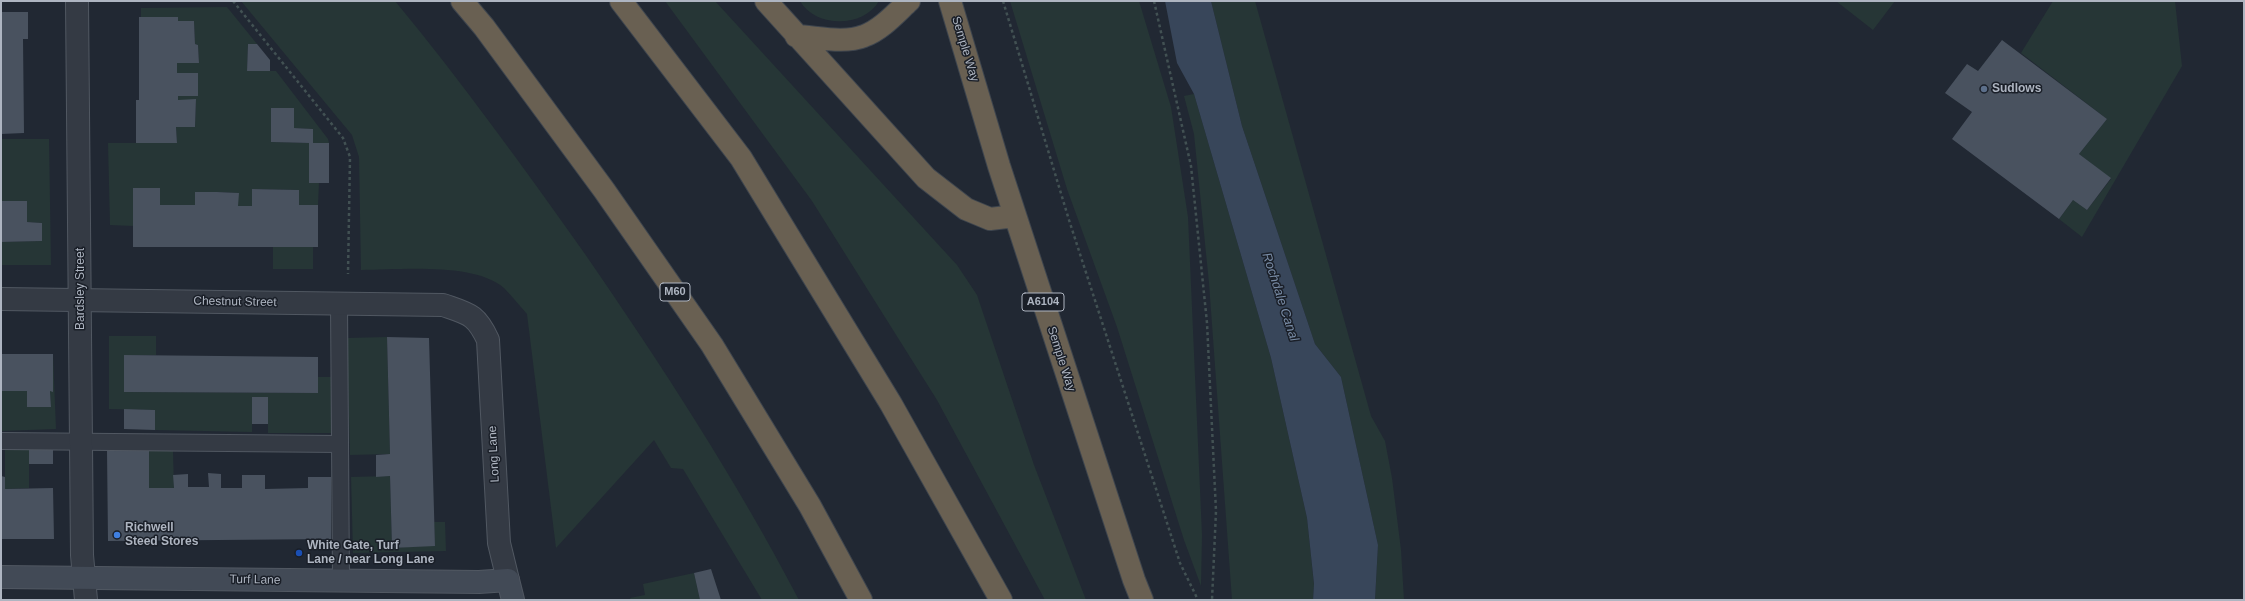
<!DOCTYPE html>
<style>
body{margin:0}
#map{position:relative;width:2245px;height:601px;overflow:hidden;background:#212833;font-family:Helvetica,sans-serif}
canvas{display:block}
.frame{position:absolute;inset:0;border:2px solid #aeb5c1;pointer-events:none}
</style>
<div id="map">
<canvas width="2245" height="601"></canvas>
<div class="frame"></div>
</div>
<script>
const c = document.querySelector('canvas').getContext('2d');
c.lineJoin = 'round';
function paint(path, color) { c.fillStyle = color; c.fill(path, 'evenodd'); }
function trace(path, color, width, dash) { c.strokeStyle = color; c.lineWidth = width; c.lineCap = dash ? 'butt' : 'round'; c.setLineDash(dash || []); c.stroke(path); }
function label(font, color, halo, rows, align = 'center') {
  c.font = font + ' Helvetica,sans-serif'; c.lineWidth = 3; c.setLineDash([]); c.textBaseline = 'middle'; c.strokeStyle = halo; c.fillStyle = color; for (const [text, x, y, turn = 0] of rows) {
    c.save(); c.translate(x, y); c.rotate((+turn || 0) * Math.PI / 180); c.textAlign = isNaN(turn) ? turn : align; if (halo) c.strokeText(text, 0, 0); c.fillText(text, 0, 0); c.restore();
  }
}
paint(new Path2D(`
 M 241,1 L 395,1 C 462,82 524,168 585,254 C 662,366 736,479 799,600 L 762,600 L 683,469 L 671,468 L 654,440 L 556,548 L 527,314 C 519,305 512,296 504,288 C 474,262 399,270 361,270 L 359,157 L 352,135 Z
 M 665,1 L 715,1 L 957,265 L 977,295 L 1034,465 L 1086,600 L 1045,600 L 937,400 L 812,201 Z
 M 800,1 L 879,1 C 864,28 815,28 800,1 Z
 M 1010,1 L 1139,1 L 1171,107 L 1188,217 L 1202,535 L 1201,586 L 1184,540 L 1117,327 L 1067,189 Z
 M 1211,1 L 1255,1 L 1371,416 L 1385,441 L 1392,478 L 1401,550 L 1404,600 L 1375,600 L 1378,545 L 1341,377 L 1315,344 L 1242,126 Z
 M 1836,1 L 1895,1 L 1873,30 Z
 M 2053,1 L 2175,1 L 2182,66 L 2082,237 L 2059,219 L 2073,200 L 2087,210 L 2111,179 L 2079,154 L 2107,119 L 2021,53 Z
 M 227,7 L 257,44 L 248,44 L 247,71 L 276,71 L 328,139 L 329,143 L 313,143 L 313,129 L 294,128 L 294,108 L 271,108 L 271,142 L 309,143 L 319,183 L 318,205 L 299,205 L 299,190 L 253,189 L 252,206 L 238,206 L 238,193 L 217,192 L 195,205 L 160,205 L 160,188 L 134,188 L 133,226 L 110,225 L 108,143 L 177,143 L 176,127 L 195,127 L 196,100 L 178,100 L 178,96 L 198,96 L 198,73 L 177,73 L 177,63 L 199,63 L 198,45 L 195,44 L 194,21 L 178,21 L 178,17 L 141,17 L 141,8 Z
 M 1194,94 L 1271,358 L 1307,518 L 1314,585 L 1313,600 L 1232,600 L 1209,283 L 1194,134 L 1184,96 Z
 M 1,139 L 49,139 L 51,265 L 1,265 L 1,242 L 42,241 L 42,223 L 27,222 L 27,201 L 1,201 Z
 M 273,247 L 313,247 L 313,269 L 273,269 Z
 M 109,336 L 156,336 L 156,355 L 124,355 L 124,392 L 318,393 L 318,377 L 334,377 L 334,433 L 268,433 L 268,397 L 252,398 L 252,432 L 155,430 L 155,410 L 109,409 Z
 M 387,337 L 390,454 L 350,455 L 347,338 Z
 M 53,354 L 56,429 L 1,431 L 1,391 L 27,391 L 27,407 L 51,407 L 50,391 L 53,391 Z
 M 5,449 L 29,449 L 29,488 L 5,489 Z
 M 149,451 L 173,451 L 174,488 L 149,488 Z
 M 390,476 L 392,548 L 435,545 L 434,522 L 445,522 L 446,551 L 353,553 L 351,477 Z
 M 694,573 L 700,600 L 631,600 L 630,598 L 645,595 L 643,584 Z`), '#263636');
paint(new Path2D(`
 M 1165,1 L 1211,1 L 1242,126 L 1315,344 L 1341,377 L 1378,545 L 1375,600 L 1313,600 L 1314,584 L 1307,518 L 1271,358 L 1194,94 L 1177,63 Z`), '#38465a');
paint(new Path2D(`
 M 1,12 L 28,12 L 28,39 L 23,39 L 24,133 L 1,134 Z
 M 139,17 L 178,17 L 178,21 L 194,21 L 195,44 L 198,45 L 199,63 L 177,63 L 177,73 L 198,73 L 198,96 L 178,96 L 178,100 L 196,99 L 195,127 L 176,127 L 177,143 L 136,143 L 136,100 L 139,100 Z
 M 2002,40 L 2107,119 L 2079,154 L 2111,178 L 2087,210 L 2073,200 L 2059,219 L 1952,139 L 1972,112 L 1945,93 L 1967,64 L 1978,71 Z
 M 248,44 L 257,44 L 270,60 L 270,71 L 247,71 Z
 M 271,108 L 294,108 L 294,128 L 313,129 L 313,143 L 329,143 L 329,183 L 309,183 L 309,143 L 271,142 Z
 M 133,188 L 160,188 L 160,205 L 195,205 L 195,192 L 217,192 L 239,193 L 238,206 L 252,206 L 252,189 L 299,190 L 299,205 L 318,205 L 318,247 L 133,247 Z
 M 1,201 L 27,201 L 27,222 L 42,223 L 42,241 L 1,242 Z
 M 387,337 L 429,338 L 435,546 L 392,548 L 390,476 L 376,477 L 376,455 L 390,454 Z
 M 1,354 L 53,354 L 53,392 L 50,391 L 51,407 L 27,407 L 27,391 L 1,391 Z
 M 124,355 L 318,357 L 318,393 L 124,392 Z
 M 252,397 L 268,397 L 268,424 L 252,424 Z
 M 124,409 L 155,410 L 155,430 L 124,429 Z
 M 29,449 L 53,449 L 53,464 L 29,464 Z
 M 107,451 L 149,451 L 149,488 L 174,488 L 173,475 L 188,474 L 188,487 L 209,487 L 208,473 L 221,474 L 221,488 L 242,488 L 242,475 L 265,475 L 265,489 L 308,488 L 308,477 L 331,477 L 331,539 L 108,541 Z
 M 1,476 L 5,477 L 5,489 L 53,488 L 54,539 L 1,539 Z
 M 711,569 L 721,600 L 700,600 L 694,573 Z`), '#49525f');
const lane = new Path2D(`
 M 339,303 L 341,581
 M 1,441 L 340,444`);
const street = new Path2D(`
 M 77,1 L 82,555 L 86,600
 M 1,299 L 443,305 C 469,314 476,314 488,340 L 499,543 L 508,580`);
const secondary = new Path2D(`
 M 1,577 L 479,582 L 508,580 L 513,600`);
const highway = new Path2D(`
 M 462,1 L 484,27 L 604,190 L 712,345 L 810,506 L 861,600
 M 621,1 L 741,158 L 891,404 L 1001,600
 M 766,1 L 926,178 L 966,209 L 990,219 L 1015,216
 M 950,1 L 999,166 L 1134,580 L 1142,600
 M 796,36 C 817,37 844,44 864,36 C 881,30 896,13 909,1`);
trace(lane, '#515862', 18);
trace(street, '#515862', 24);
trace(secondary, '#515862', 24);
trace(highway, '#3e454e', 24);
trace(new Path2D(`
 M 233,1 L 343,138 L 350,157 L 348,274
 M 1003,1 L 1069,220 L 1180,563 L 1198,600
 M 1154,1 L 1191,166 L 1207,323 L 1216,511 L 1212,600`), '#425153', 2.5, [3, 3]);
trace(lane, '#343a44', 16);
trace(street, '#343a44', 22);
trace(secondary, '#424a56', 22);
trace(highway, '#696052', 22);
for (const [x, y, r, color] of [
 [1984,89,4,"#5c6f8a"],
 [117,535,4,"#3f7fe0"],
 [299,553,4,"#1a4fb4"]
]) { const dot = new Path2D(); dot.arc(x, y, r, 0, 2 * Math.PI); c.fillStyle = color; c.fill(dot); trace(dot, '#1a1f28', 1.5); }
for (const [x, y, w] of [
 [675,292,30],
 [1043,302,42]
]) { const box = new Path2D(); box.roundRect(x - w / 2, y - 9, w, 18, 3); c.fillStyle = '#1a1f28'; c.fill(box); trace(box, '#aeb5c1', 1); }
label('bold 11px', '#aeb5c1', null, [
 ["M60",675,292],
 ["A6104",1043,302]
]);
label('12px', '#aeb5c1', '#1a1f28', [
 ["Semple Way",965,49,73],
 ["Bardsley Street",81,289,-90],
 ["Chestnut Street",235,302,1],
 ["Semple Way",1061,359,72],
 ["Long Lane",494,454,-93],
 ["Turf Lane",255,580,1]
]);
label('bold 12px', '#aeb5c1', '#1a1f28', [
 ["Sudlows",1992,89],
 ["Richwell",125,528],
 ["Steed Stores",125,542],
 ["White Gate, Turf",307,546],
 ["Lane / near Long Lane",307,560]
], 'left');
label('italic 13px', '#798ca6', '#1a1f28', [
 ["Rochdale Canal",1280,297,72]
]);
</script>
